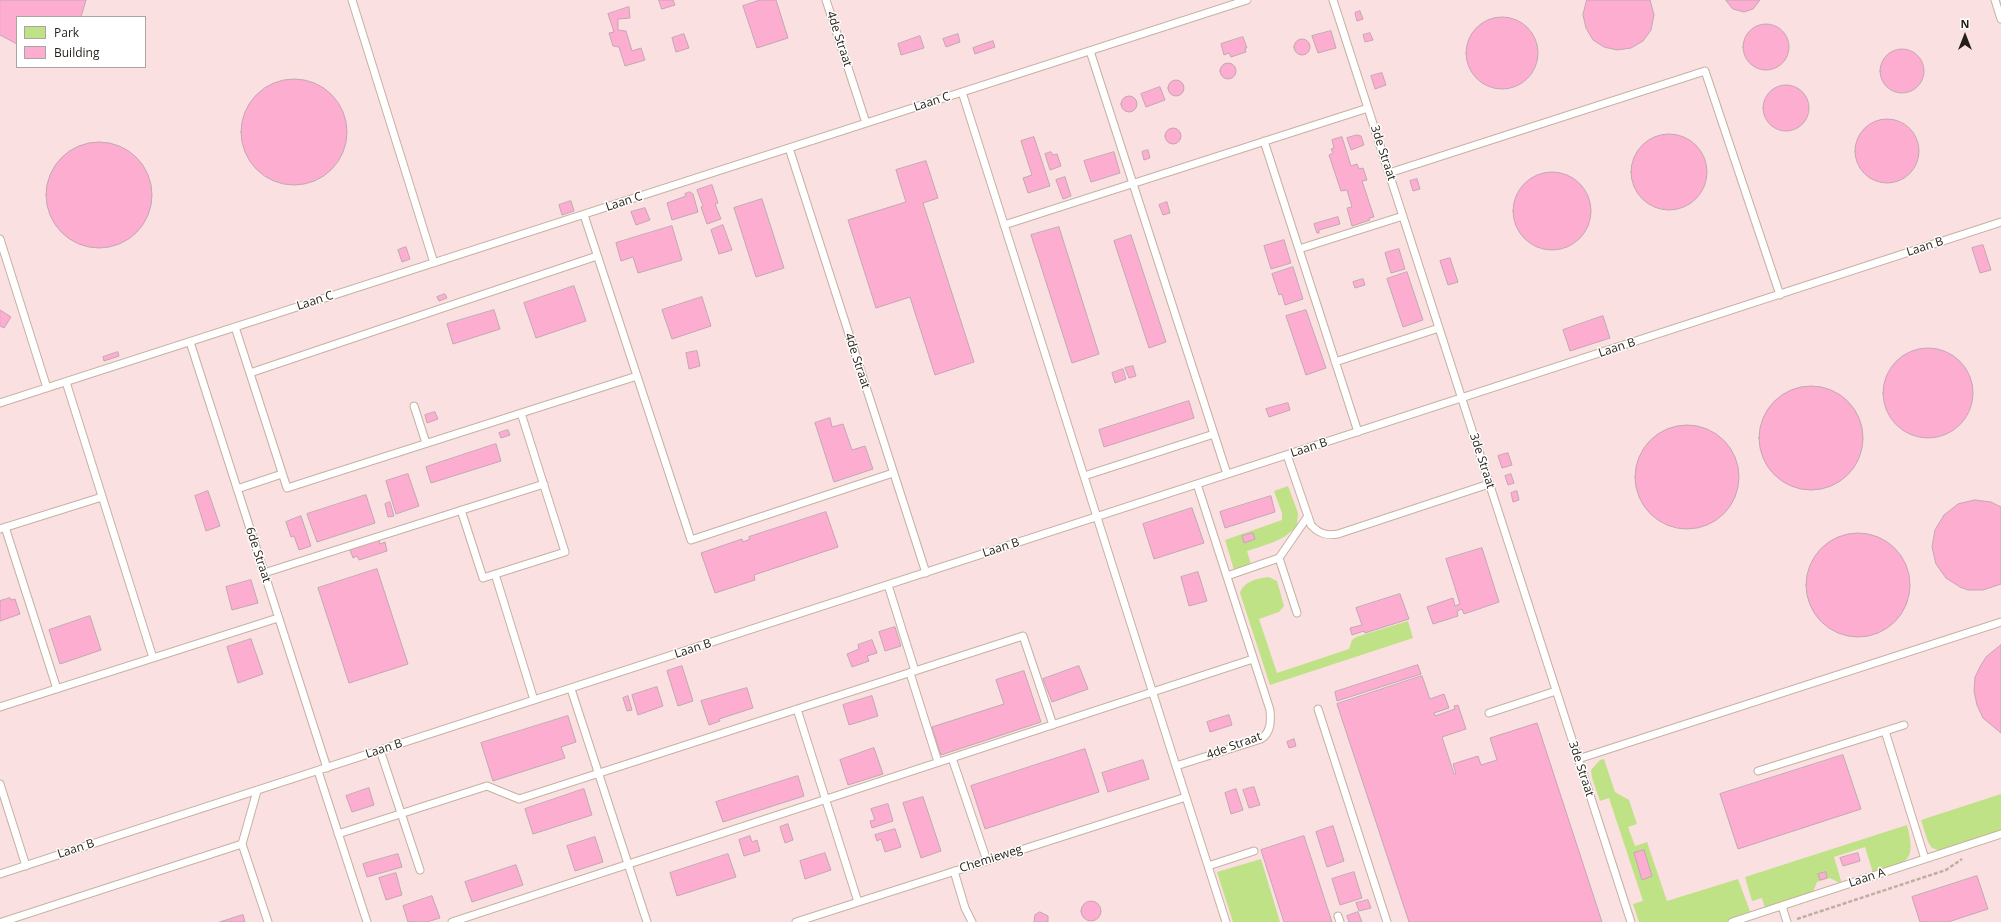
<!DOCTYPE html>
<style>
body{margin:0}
#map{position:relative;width:2001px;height:922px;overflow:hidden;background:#ffeedf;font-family:"Open Sans",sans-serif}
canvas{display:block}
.legend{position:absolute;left:16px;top:16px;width:130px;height:52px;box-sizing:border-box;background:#fff;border:1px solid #a8a5a2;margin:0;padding:5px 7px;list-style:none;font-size:12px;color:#251e17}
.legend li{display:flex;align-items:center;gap:8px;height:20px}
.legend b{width:20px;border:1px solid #a8a5a2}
.north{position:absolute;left:1945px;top:16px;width:40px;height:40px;-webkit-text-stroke:3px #fff;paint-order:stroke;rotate:0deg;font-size:11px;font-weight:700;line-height:16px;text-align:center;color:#251e17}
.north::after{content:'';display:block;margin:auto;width:14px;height:18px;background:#251e17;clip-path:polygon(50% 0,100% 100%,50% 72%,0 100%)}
</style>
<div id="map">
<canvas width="2001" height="922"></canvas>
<ul class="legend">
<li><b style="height:11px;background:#bfe286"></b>Park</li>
<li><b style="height:11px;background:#fcadd0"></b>Building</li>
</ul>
<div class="north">N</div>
</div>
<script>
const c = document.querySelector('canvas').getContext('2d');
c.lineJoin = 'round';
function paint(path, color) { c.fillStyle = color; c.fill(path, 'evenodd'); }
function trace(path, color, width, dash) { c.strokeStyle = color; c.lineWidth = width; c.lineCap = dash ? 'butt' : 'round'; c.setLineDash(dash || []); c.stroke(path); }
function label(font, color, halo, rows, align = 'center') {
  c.font = font + ' "Open Sans",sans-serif'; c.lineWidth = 3; c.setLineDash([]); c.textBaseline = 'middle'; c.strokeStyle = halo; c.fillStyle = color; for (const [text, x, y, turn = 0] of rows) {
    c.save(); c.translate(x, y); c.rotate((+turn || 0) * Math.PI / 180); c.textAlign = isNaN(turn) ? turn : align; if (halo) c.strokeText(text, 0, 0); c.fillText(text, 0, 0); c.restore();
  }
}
paint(new Path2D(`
 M 0,0 L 2001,0 L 2001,922 L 0,922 ZM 17,17 L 145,17 L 145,67 L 17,67 Z`), '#fbe0e1');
paint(new Path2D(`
 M 1288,486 L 1298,513 L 1297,525 C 1285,541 1265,545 1247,551 L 1251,564 L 1234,570 L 1225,540 L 1282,520 L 1282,513 L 1274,491 Z
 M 1269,577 L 1277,581 L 1284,606 L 1279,612 L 1259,619 L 1277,673 L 1349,649 L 1352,640 L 1356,637 L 1408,621 L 1413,638 L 1270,685 L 1240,593 C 1243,582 1258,578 1269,577 Z
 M 1604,759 L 1615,792 L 1629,800 L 1637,824 L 1628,827 L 1635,846 L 1647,842 L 1667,901 L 1738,879 L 1751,914 L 1727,922 L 1639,922 L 1633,904 L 1643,901 L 1609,798 L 1600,801 L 1592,778 L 1591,770 L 1600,760 Z
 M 2001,794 L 2001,833 L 1944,852 L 1932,848 L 1928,842 L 1921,820 Z
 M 1907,825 C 1917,864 1907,861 1873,873 L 1865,847 L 1834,857 L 1842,884 L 1830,878 L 1817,882 L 1812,894 L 1765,908 L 1762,898 L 1752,901 L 1745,877 Z
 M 1261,859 L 1280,922 L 1233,922 L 1217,872 Z`), '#bfe286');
const building = new Path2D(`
 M 0,0 L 86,0 L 81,17 L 17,17 L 17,44 L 0,35 Z
 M 659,0 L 673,0 L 675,5 L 662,9 Z
 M 760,0 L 776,0 L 788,38 L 757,48 L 743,6 Z
 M 1587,0 L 1650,0 L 1654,15 L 1651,30 L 1643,41 L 1631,48 L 1617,50 L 1604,47 L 1593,40 L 1586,28 L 1583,15 Z
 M 1726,0 L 1760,0 L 1753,9 L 1744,12 L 1733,9 Z
 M 629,7 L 630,18 L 618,19 L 618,30 L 626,31 L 632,51 L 641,48 L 645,60 L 625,66 L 619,47 L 613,46 L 609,33 L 614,32 L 608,14 Z
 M 1360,11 L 1363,19 L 1357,21 L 1355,13 Z
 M1466 53a36 36 0 1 1 72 0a36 36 0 1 1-72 0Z
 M1743 47a23 23 0 1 1 46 0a23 23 0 1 1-46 0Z
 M 1331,31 L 1336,48 L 1318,53 L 1312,36 Z
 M 1370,33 L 1373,40 L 1365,42 L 1363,35 Z
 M 684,34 L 689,48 L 676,52 L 672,38 Z
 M 958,34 L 960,42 L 946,47 L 943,39 Z
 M 920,36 L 924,48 L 901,55 L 898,44 Z
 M 1243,37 L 1247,48 L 1245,48 L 1246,52 L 1231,57 L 1229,53 L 1224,55 L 1221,44 Z
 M1294 47a8 8 0 1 1 16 0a8 8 0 1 1-16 0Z
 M 993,41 L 995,47 L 975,54 L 973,48 Z
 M1880 71a22 22 0 1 1 44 0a22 22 0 1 1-44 0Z
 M1220 71a8 8 0 1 1 16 0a8 8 0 1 1-16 0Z
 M 1382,73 L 1386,85 L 1375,89 L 1371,76 Z
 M241 132a53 53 0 1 1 106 0a53 53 0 1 1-106 0Z
 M1168 88a8 8 0 1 1 16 0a8 8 0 1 1-16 0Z
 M1763 108a23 23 0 1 1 46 0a23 23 0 1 1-46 0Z
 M 1160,87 L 1165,100 L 1146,107 L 1141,94 Z
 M1121 104a8 8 0 1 1 16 0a8 8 0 1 1-16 0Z
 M1855 151a32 32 0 1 1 64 0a32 32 0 1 1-64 0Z
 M1165 136a8 8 0 1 1 16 0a8 8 0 1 1-16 0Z
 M1631 172a38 38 0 1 1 76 0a38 38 0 1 1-76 0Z
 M 1357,135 L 1361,136 L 1364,145 L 1351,150 L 1347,138 Z
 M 1034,137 L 1050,186 L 1028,193 L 1023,178 L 1032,175 L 1021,141 Z
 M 1342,137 L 1351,166 L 1357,164 L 1359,169 L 1363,168 L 1367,180 L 1362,181 L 1374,217 L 1369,218 L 1370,220 L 1352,226 L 1347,208 L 1352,207 L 1347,190 L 1341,191 L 1329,155 L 1333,153 L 1331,149 L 1334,148 L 1332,140 Z
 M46 195a53 53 0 1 1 106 0a53 53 0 1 1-106 0Z
 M 1148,150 L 1150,158 L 1144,160 L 1142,152 Z
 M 1051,152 L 1053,155 L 1057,154 L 1061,166 L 1050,170 L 1045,154 Z
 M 1114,152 L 1120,173 L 1091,182 L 1084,161 Z
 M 926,161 L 938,198 L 923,203 L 974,362 L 935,375 L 910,297 L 876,308 L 848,220 L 906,202 L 896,170 Z
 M1513 211a39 39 0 1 1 78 0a39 39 0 1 1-78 0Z
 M 1065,177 L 1071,196 L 1063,199 L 1056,180 Z
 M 1417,179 L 1420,189 L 1413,191 L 1410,181 Z
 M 712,185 L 718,203 L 715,204 L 721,219 L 707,224 L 701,207 L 703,206 L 697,190 Z
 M 690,192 L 693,194 L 698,212 L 672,220 L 667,203 L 686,196 L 685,194 Z
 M 762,199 L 784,268 L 756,277 L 734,208 Z
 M 571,201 L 574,211 L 562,215 L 559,205 Z
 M 1167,202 L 1170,213 L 1163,215 L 1159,205 Z
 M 645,208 L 650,220 L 636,225 L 631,212 Z
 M 1338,217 L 1340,224 L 1319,230 L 1319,233 L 1317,233 L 1314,224 Z
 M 723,225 L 732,250 L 719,254 L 711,230 Z
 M 672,226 L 682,260 L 638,273 L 633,257 L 621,261 L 616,243 Z
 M 1059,227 L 1099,354 L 1072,363 L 1031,235 Z
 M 1131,235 L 1166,342 L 1149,348 L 1114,241 Z
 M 1284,240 L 1291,263 L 1271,269 L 1264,246 Z
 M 1983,245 L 1991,270 L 1980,273 L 1972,248 Z
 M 406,247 L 410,259 L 402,262 L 398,250 Z
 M 1399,249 L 1405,269 L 1391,273 L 1385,253 Z
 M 1450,258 L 1458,282 L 1448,285 L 1440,261 Z
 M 1293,267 L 1303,299 L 1285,305 L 1282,294 L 1279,295 L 1272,274 Z
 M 1407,272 L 1423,320 L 1403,327 L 1387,279 Z
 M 1363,279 L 1365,285 L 1355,288 L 1353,282 Z
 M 574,286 L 586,321 L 536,338 L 524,303 Z
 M 445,294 L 447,298 L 439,301 L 437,297 Z
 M 702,297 L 711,326 L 672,339 L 662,310 Z
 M 0,310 L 11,317 L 4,328 L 0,326 Z
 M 494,310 L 500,329 L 453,344 L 447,324 Z
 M 1306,310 L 1326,368 L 1306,375 L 1286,316 Z
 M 1603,316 L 1610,338 L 1570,351 L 1563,330 Z
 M1883 393a45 45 0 1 1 90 0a45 45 0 1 1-90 0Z
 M 697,351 L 700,366 L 689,369 L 686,353 Z
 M 118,352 L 119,356 L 104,361 L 103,357 Z
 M 1133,366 L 1136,376 L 1129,378 L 1125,368 Z
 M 1123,369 L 1126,379 L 1115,383 L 1112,373 Z
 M1759 438a52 52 0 1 1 104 0a52 52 0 1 1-104 0Z
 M 1189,401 L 1194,418 L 1104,447 L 1099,430 Z
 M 1288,403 L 1290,410 L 1269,417 L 1266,409 Z
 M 435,412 L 438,419 L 427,423 L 425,415 Z
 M 830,418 L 832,427 L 843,424 L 852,450 L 865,446 L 873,469 L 834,482 L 815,423 Z
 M1635 477a52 52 0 1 1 104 0a52 52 0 1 1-104 0Z
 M 508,430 L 510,435 L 501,438 L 499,433 Z
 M 496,444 L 501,461 L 431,483 L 426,467 Z
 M 1508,453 L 1512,465 L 1502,468 L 1498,456 Z
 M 408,474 L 419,506 L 396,514 L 386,481 Z
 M 1511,474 L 1514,483 L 1508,485 L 1505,476 Z
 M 208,491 L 220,526 L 206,531 L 195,496 Z
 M 1517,491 L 1519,500 L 1513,502 L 1511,493 Z
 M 366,495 L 375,523 L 317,542 L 307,514 Z
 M 1271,496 L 1275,512 L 1225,528 L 1220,512 Z
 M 1975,500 L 1991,502 L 2001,507 L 2001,584 L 1983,590 L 1968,590 L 1960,587 L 1946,578 L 1936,564 L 1932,547 L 1935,530 L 1944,515 L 1958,504 Z
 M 390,502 L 394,516 L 388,517 L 385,504 Z
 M 1192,508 L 1204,543 L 1154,559 L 1143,524 Z
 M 826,512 L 838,547 L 754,575 L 755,580 L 715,593 L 701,553 L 742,539 L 743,542 L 750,539 L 749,537 Z
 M 301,516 L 311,546 L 299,550 L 294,536 L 291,537 L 286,522 Z
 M1806 585a52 52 0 1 1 104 0a52 52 0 1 1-104 0Z
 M 1253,533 L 1255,539 L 1244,543 L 1242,536 Z
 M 379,540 L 380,544 L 385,542 L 387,551 L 359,560 L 357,556 L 353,558 L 350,550 Z
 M 1482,548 L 1499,602 L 1464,614 L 1462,609 L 1457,611 L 1458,616 L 1433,624 L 1427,607 L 1453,598 L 1455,606 L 1460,604 L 1446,559 Z
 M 377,569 L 408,664 L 349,683 L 318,588 Z
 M 1198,572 L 1207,601 L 1189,606 L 1181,577 Z
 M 251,580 L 258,603 L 232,610 L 226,587 Z
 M 1400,594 L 1409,619 L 1365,633 L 1364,631 L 1352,635 L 1350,628 L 1362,625 L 1356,608 Z
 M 10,598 L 11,600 L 15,599 L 20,614 L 0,621 L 0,601 Z
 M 90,616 L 101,650 L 60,664 L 49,630 Z
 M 895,627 L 901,646 L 885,651 L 879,632 Z
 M 251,639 L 263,674 L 238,683 L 227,647 Z
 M 872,640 L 877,653 L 867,656 L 869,661 L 852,667 L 847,654 L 859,649 L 858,645 Z
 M 2001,645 L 2001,733 L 1983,718 L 1977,705 L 1974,691 L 1975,677 L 1981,665 L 1986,657 Z
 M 1418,665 L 1421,674 L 1337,701 L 1335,692 Z
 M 682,666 L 693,701 L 678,706 L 667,671 Z
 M 1079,666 L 1088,689 L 1052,702 L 1043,679 Z
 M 1024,671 L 1041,722 L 941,755 L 932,727 L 1004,704 L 996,680 Z
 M 1422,676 L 1430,699 L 1444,694 L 1449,708 L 1434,713 L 1435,716 L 1455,709 L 1454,706 L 1458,705 L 1466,729 L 1442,737 L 1454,774 L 1456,774 L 1453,764 L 1478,756 L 1481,765 L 1497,760 L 1490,738 L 1537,723 L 1602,922 L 1409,922 L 1337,704 Z
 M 657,687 L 663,706 L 638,715 L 632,695 Z
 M 747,688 L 753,708 L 719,719 L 720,721 L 709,725 L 701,701 Z
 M 628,696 L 632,710 L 627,711 L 623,698 Z
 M 872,696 L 878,716 L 849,725 L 843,705 Z
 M 1229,715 L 1232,725 L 1210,732 L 1207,722 Z
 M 568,716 L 576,742 L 561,747 L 565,758 L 493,781 L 481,743 Z
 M 1294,739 L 1296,746 L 1289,748 L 1287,742 Z
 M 874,748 L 883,774 L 848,785 L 840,760 Z
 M 1085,749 L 1099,792 L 985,829 L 971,786 Z
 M 1843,755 L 1861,809 L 1738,849 L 1720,794 Z
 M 1143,760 L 1149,779 L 1108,792 L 1102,773 Z
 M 798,776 L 804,796 L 723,822 L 716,802 Z
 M 1254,787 L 1260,805 L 1249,808 L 1243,790 Z
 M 369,788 L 374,805 L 352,812 L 346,796 Z
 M 584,789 L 592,815 L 533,834 L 525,809 Z
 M 1236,789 L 1243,810 L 1231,814 L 1225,793 Z
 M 923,797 L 941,851 L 921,858 L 903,803 Z
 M 888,804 L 893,821 L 872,828 L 870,821 L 875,820 L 871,809 Z
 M 788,824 L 793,840 L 785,843 L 780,827 Z
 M 1333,826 L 1344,861 L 1327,867 L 1316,832 Z
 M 895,829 L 901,847 L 885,852 L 881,839 L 877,841 L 875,835 Z
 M 750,836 L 752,842 L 757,840 L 760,851 L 744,856 L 739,840 Z
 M 1304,836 L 1332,922 L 1284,922 L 1261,850 Z
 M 595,837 L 603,862 L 575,871 L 567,846 Z
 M 1644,850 L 1652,876 L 1642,880 L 1634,853 Z
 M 825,853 L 831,870 L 805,879 L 800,861 Z
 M 1858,853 L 1860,861 L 1843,866 L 1840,858 Z
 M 398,854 L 402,867 L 367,877 L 363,864 Z
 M 728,854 L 736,877 L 677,896 L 670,873 Z
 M 516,865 L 523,885 L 472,902 L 465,882 Z
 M 1354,872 L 1362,898 L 1340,905 L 1332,879 Z
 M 1826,872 L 1827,878 L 1820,880 L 1818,874 Z
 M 396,873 L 402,895 L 386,900 L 379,878 Z
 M 1977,876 L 1988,909 L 1948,922 L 1920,922 L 1912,897 Z
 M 432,896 L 440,918 L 427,922 L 408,922 L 403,906 Z
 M 1368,900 L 1371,908 L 1359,911 L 1356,903 Z
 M1081 911a10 10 0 1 1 20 0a10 10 0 1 1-20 0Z
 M 1040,912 L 1048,916 L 1048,922 L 1034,922 L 1035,915 Z
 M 1358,912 L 1362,922 L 1349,922 L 1347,916 Z
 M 243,915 L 245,922 L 220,922 Z`);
paint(building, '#fcadd0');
trace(building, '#c3a8b3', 1);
const service = new Path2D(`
 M 352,0 L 434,263
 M 826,0 L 866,123
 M 1333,0 L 1631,922
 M 1995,0 L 2001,19
 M 1090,51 L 1227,474
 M 962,92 L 1176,766
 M 1264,141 L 1358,432
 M 789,148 L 926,573
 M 1389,173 L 1705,71 L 1780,295
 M 584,215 L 691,540 L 893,473
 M 1004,225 L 1368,108
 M 0,239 L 47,388
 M 1299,249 L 1403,216
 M 235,327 L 287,488 L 637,376
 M 190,342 L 327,768
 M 1335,362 L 1439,328
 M 250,373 L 597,256
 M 66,382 L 153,658
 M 0,403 L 1247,0
 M 414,406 L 426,443
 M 1287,455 L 1311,525 C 1319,534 1327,536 1338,534 L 1489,484
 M 1084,476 L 1214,434
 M 1197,484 L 1270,710 C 1271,722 1271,732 1261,739 L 1176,766 L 1226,922
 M 237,489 L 282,474
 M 461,510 L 483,578 L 565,552 L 521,413
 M 5,527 L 57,689
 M 0,529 L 102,497
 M 1279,558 L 1297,613
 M 264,573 L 544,484
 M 495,574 L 534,700
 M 1227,576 L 1279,558 L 1308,516
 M 888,585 L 915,671
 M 910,673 L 938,762
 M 571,689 L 647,922
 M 0,707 L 278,618
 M 797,709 L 858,902
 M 1318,709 L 1387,922
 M 1489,713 L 1556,691
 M 1885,731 L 1904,725
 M 380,750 L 420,870
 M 952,758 L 987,861
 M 1578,759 L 2001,622
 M 318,771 L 367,922
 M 1758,771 L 1885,731 L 1925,859
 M 0,784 L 26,866
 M 257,791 L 242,844 L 268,922
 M 338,834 L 487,786 L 519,799 L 1023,636 L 1053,725
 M 1208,866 L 1254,851
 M 954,871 L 965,908 L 972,922
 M 0,874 L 2001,222
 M 1782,906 L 1787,922
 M 1338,916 L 1340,922
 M 2,922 L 242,844
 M 452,922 L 1253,659
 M 796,922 L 1186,797
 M 1732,922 L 2001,834`);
trace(service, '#c5b29f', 9);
trace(new Path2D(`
 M 1797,919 L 1946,870 L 1962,859`), '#bdafa2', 2.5, [4, 2]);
trace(service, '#fff', 7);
label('12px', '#251e17', '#fff', [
 ["4de Straat",839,39,72],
 ["Laan C",932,102,-18],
 ["3de Straat",1383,153,72],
 ["Laan C",624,202,-18],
 ["Laan B",1925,247,-18],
 ["Laan C",315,301,-18],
 ["Laan B",1617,348,-18],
 ["4de Straat",857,361,72],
 ["Laan B",1309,448,-18],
 ["3de Straat",1482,461,72],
 ["Laan B",1001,548,-18],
 ["6de Straat",258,555,72],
 ["Laan B",693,649,-18],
 ["4de Straat",1234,746,-20],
 ["Laan B",384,749,-18],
 ["3de Straat",1581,769,72],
 ["Laan B",76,849,-18],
 ["Chemieweg",991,859,-18],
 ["Laan A",1867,878,-18]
]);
</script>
